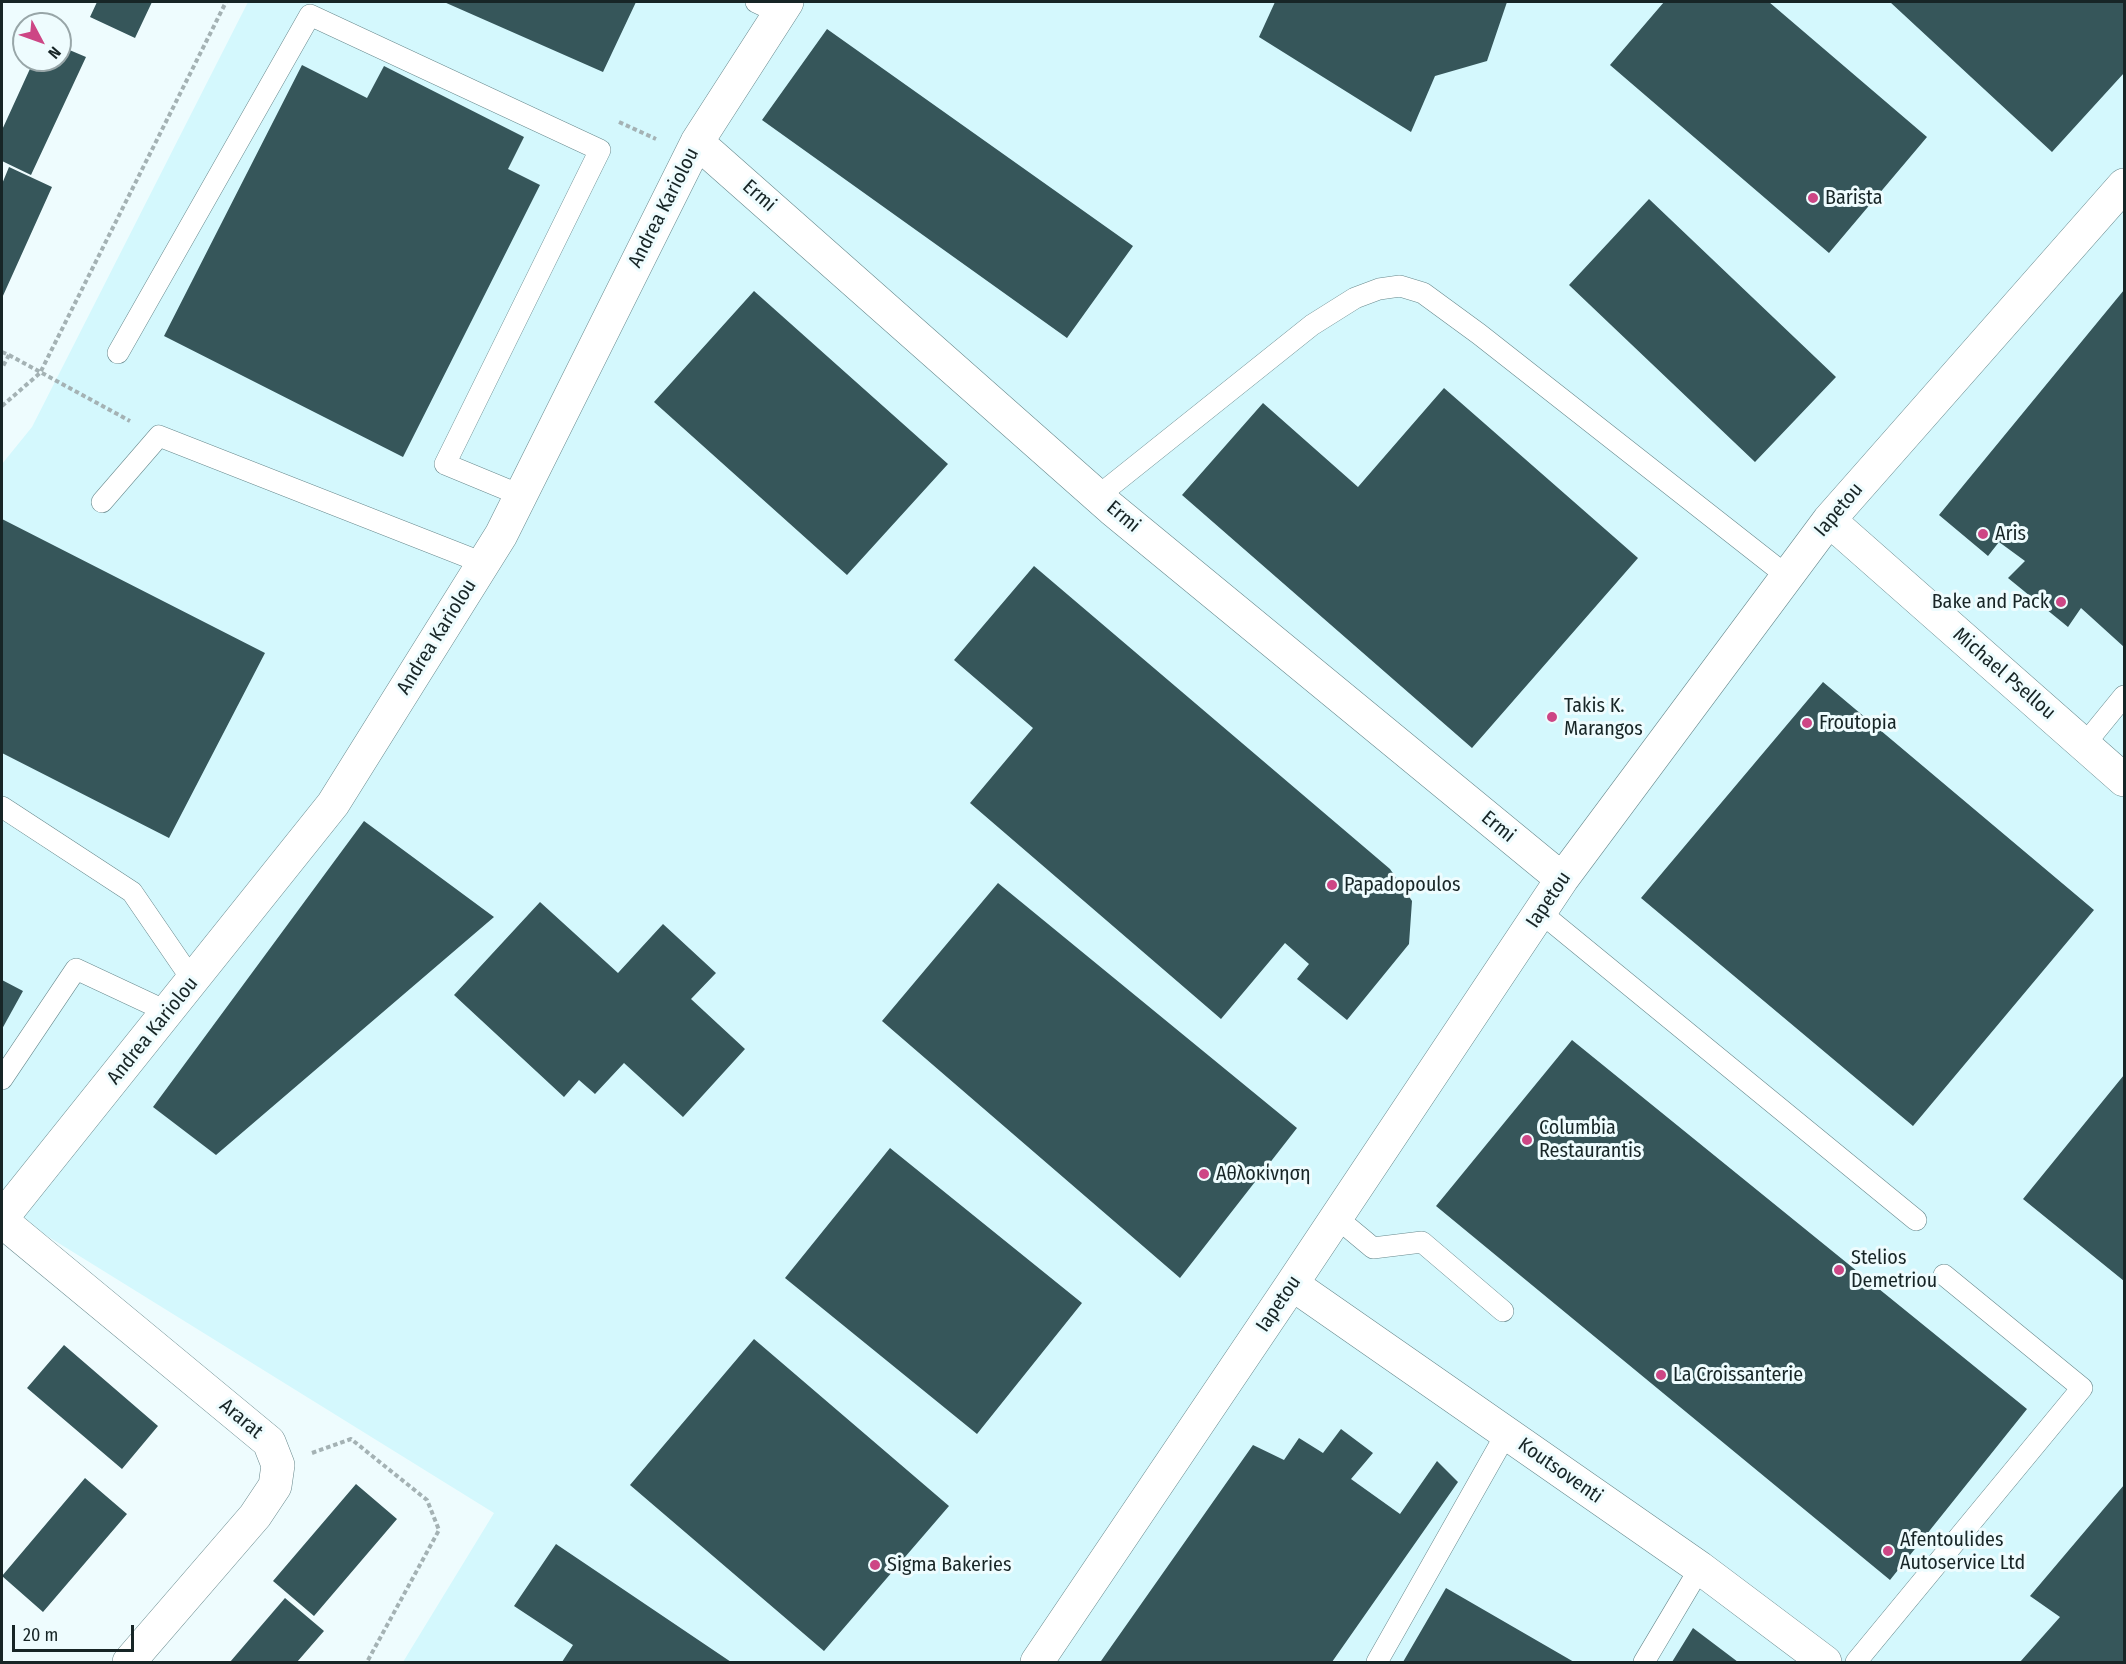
<!DOCTYPE html>
<meta charset="utf-8">
<style>
body{margin:0}
#map{position:relative;width:2126px;height:1664px;overflow:hidden;background:#eefcfe;font-family:"Fira Sans Condensed",sans-serif}
canvas{display:block}
.frame{position:absolute;inset:0;border:3px solid #172526;pointer-events:none}
.north{position:absolute;left:12px;top:12px;width:60px;height:60px;box-sizing:border-box;background:#eefcfe;border:2px solid #98a6a8;border-radius:50%;rotate:131deg;font-size:16px;font-weight:700;line-height:24px;text-align:center;color:#172526}
.north::after{content:'';display:block;margin:auto;width:21px;height:27px;background:#cd4685;clip-path:polygon(50% 0,100% 100%,50% 72%,0 100%)}
.scale{position:absolute;left:12px;top:1625px;width:122px;height:27px;box-sizing:border-box;border:3px solid #172526;border-top:0;padding-left:8px;font-size:18px;line-height:21px;white-space:nowrap;color:#172526;-webkit-text-stroke:4px #eefcfe;paint-order:stroke}
</style>
<div id="map">
<canvas width="2126" height="1664"></canvas>
<div class="frame"></div>
<div class="north">N</div>
<div class="scale">20 m</div>
</div>
<script>
const c = document.querySelector('canvas').getContext('2d');
c.lineJoin = 'round';
function paint(path, color) { c.fillStyle = color; c.fill(path, 'evenodd'); }
function trace(path, color, width, dash) { c.strokeStyle = color; c.lineWidth = width; c.lineCap = dash ? 'butt' : 'round'; c.setLineDash(dash || []); c.stroke(path); }
function label(font, color, halo, rows, align = 'center') {
  c.font = font + ' "Fira Sans Condensed",sans-serif'; c.lineWidth = 6; c.setLineDash([]); c.textBaseline = 'middle'; c.strokeStyle = halo; c.fillStyle = color; for (const [text, x, y, turn = 0] of rows) {
    c.save(); c.translate(x, y); c.rotate((+turn || 0) * Math.PI / 180); c.textAlign = isNaN(turn) ? turn : align; if (halo) c.strokeText(text, 0, 0); c.fillText(text, 0, 0); c.restore();
  }
}
paint(new Path2D(`
 M 248,2 L 2124,2 L 2124,1662 L 403,1662 L 494,1513 L 2,1208 L 2,464 L 32,427 Z`), '#d4f8fd');
paint(new Path2D(`
 M 97,2 L 152,2 L 135,38 L 90,17 Z
 M 444,2 L 636,2 L 603,72 Z
 M 1275,2 L 1507,2 L 1487,61 L 1435,76 L 1411,132 L 1259,37 Z
 M 1664,2 L 1769,2 L 1927,137 L 1829,253 L 1610,65 Z
 M 1890,2 L 2124,2 L 2124,73 L 2052,152 Z
 M 827,29 L 1133,246 L 1067,338 L 762,120 Z
 M 60,46 L 86,57 L 31,175 L 2,161 L 2,130 L 34,60 L 60,60 Z
 M 302,65 L 367,98 L 384,66 L 524,137 L 508,169 L 540,185 L 403,457 L 164,336 Z
 M 9,167 L 52,187 L 2,298 L 2,184 Z
 M 1649,199 L 1836,377 L 1755,462 L 1569,285 Z
 M 2124,290 L 2124,647 L 2081,608 L 2068,627 L 2008,578 L 2025,561 L 1999,542 L 1988,556 L 1939,515 Z
 M 754,291 L 948,464 L 847,575 L 654,402 Z
 M 1444,388 L 1638,558 L 1472,748 L 1182,495 L 1263,403 L 1358,487 Z
 M 2,519 L 265,653 L 169,838 L 2,753 Z
 M 1034,566 L 1390,869 L 1412,901 L 1409,944 L 1347,1020 L 1297,979 L 1309,964 L 1285,943 L 1221,1019 L 970,803 L 1033,728 L 954,660 Z
 M 1823,682 L 2094,910 L 1913,1126 L 1641,898 Z
 M 364,821 L 494,917 L 216,1155 L 153,1107 Z
 M 998,883 L 1297,1128 L 1180,1278 L 882,1021 Z
 M 540,902 L 618,973 L 663,924 L 716,973 L 691,999 L 745,1049 L 683,1117 L 624,1063 L 595,1094 L 579,1080 L 564,1097 L 454,995 Z
 M 2,980 L 23,991 L 2,1029 Z
 M 1572,1040 L 2027,1409 L 1890,1580 L 1436,1206 Z
 M 2124,1075 L 2124,1281 L 2023,1199 Z
 M 890,1148 L 1082,1303 L 977,1434 L 785,1278 Z
 M 754,1339 L 949,1506 L 824,1651 L 630,1485 Z
 M 64,1345 L 158,1426 L 122,1469 L 27,1388 Z
 M 1341,1429 L 1373,1453 L 1351,1479 L 1400,1514 L 1437,1461 L 1458,1482 L 1332,1662 L 1101,1661 L 1253,1445 L 1284,1460 L 1299,1438 L 1323,1453 Z
 M 85,1478 L 127,1514 L 43,1612 L 2,1576 Z
 M 356,1484 L 397,1519 L 314,1616 L 273,1581 Z
 M 2124,1485 L 2124,1662 L 2020,1662 L 2060,1617 L 2030,1596 Z
 M 556,1544 L 731,1662 L 562,1662 L 573,1645 L 514,1606 Z
 M 1446,1588 L 1574,1662 L 1403,1662 Z
 M 285,1598 L 324,1631 L 297,1662 L 230,1662 Z
 M 1693,1628 L 1738,1662 L 1672,1662 Z`), '#36565a');
const lane = new Path2D(`
 M 756,2 L 779,13
 M 118,353 L 310,15 L 600,150 L 445,464 L 520,495
 M 1098,496 L 1312,325 L 1355,298 L 1379,289 L 1400,286 L 1423,293 L 1479,334 L 1787,576
 M 102,502 L 159,436 L 483,563
 M 2084,745 L 2124,696
 M 2,807 L 132,892 L 193,981
 M 1540,912 L 1916,1220
 M 2,1079 L 76,969 L 168,1012
 M 1337,1218 L 1373,1248 L 1422,1242 L 1503,1311
 M 1377,1662 L 1506,1434
 M 1644,1662 L 1700,1568
 M 1856,1662 L 2082,1388 L 1944,1275`);
const street = new Path2D(`
 M 697,142 L 1112,509 L 1562,879
 M 1829,520 L 2124,780
 M 2,1218 L 333,804 L 501,535 L 697,142 L 787,2
 M 2,1221 L 269,1442 L 278,1465 L 275,1486 L 255,1516 L 129,1662
 M 1292,1284 L 1700,1568 L 1825,1662
 M 1037,1662 L 1292,1284 L 1562,879 L 1829,520 L 2124,185`);
trace(lane, '#68898d', 22);
trace(street, '#68898d', 34);
trace(new Path2D(`
 M 619,122 L 656,139
 M 2,352 L 9,355 L 2,368
 M 9,355 L 130,421
 M 2,406 L 40,373 L 226,2
 M 312,1453 L 351,1439 L 427,1500 L 439,1530 L 367,1662`), '#a4b2b4', 4, [4.5, 3]);
trace(lane, '#fff', 21);
trace(street, '#fff', 33);
for (const [x, y, r, color] of [
 [1813,198,6,"#cd4685"],
 [1983,534,6,"#cd4685"],
 [2061,602,6,"#cd4685"],
 [1552,717,6,"#cd4685"],
 [1807,723,6,"#cd4685"],
 [1332,885,6,"#cd4685"],
 [1527,1140,6,"#cd4685"],
 [1204,1174,6,"#cd4685"],
 [1839,1270,6,"#cd4685"],
 [1661,1375,6,"#cd4685"],
 [1888,1551,6,"#cd4685"],
 [875,1565,6,"#cd4685"]
]) { const dot = new Path2D(); dot.arc(x, y, r, 0, 2 * Math.PI); c.fillStyle = color; c.fill(dot); trace(dot, '#eefcfe', 2); }
label('20px', '#172526', '#eefcfe', [
 ["Ermi",759,196,41],
 ["Andrea Kariolou",664,208,-63],
 ["Iapetou",1839,510,-50],
 ["Ermi",1123,517,40],
 ["Andrea Kariolou",437,637,-58],
 ["Michael Psellou",2004,674,41],
 ["Ermi",1498,827,39],
 ["Iapetou",1549,900,-56],
 ["Andrea Kariolou",153,1031,-51],
 ["Iapetou",1279,1304,-56],
 ["Ararat",241,1419,40],
 ["Koutsoventi",1560,1471,35]
]);
label('20px', '#172526', '#eefcfe', [
 ["Barista",1825,198],
 ["Aris",1995,534],
 ["Bake and Pack",2049,602,"right"],
 ["Takis K.",1564,706],
 ["Marangos",1564,729],
 ["Froutopia",1819,723],
 ["Papadopoulos",1344,885],
 ["Columbia",1539,1128],
 ["Restaurantis",1539,1151],
 ["Αθλοκίνηση",1216,1174],
 ["Stelios",1851,1258],
 ["Demetriou",1851,1281],
 ["La Croissanterie",1673,1375],
 ["Afentoulides",1900,1540],
 ["Autoservice Ltd",1900,1563],
 ["Sigma Bakeries",887,1565]
], 'left');
</script>
